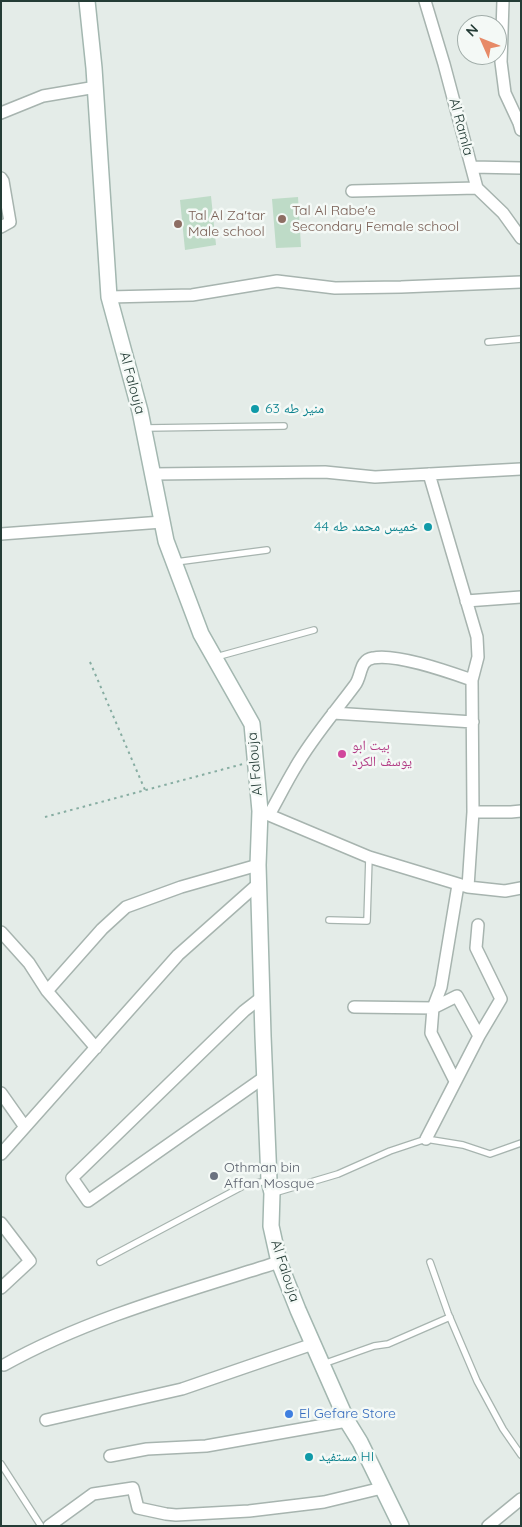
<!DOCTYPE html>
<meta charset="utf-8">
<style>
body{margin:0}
#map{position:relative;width:522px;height:1527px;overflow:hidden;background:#e4ece8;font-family:Quicksand,sans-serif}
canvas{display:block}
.frame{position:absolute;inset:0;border:2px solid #243c36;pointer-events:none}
.north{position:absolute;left:457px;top:15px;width:50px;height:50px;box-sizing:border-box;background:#f4f9f6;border:1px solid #a1ada9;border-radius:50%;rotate:314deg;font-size:14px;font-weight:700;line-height:20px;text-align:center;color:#243c36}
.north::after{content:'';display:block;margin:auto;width:18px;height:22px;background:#e78a67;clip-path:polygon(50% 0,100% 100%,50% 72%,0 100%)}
</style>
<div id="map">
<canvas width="522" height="1527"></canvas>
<div class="frame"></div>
<div class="north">N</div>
</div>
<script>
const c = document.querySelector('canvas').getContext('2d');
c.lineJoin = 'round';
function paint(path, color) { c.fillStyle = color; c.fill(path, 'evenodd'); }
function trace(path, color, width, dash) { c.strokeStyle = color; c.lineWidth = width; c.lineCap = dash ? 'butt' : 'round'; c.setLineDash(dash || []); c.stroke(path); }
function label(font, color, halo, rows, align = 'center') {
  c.font = font + ' Quicksand,"Noto Naskh Arabic",sans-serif'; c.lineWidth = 5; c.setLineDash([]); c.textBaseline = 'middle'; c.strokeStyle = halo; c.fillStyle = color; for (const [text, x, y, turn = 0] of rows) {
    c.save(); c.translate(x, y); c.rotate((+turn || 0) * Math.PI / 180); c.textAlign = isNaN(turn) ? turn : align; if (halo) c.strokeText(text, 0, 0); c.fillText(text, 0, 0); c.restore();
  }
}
paint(new Path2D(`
 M 211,196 L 216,245 L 185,250 L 180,200 Z
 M 298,197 L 301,247 L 276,248 L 272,199 Z`), '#bedbc7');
const lane = new Path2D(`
 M 488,342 L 521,339
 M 146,428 L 284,426
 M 176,562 L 267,550
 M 216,657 L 314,630
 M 329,920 L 367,921 L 369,857
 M 274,1193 L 338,1174 L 390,1151 L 426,1139 L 463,1145 L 490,1154 L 521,1143
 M 100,1262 L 245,1185 L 267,1181
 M 430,1262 L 448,1313 L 477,1381 L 503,1429 L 521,1455
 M 323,1364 L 374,1346 L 388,1344 L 450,1317
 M 1,1464 L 41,1526`);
const street = new Path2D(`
 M 425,1 L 444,64 L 477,188 L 503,213 L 521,238
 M 503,1 L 501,62 L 505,93 L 519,123 L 521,130
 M 1,113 L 43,96 L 96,87
 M 472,167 L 521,168
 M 1,178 L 3,181 L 10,222 L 1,227
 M 352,191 L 477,188
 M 109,297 L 192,295 L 277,281 L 335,288 L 401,287 L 521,282
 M 153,474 L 325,472 L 375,477 L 521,469
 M 1,534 L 162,522
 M 466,601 L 521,597
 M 472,680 L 473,812 L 511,812 L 521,811
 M 333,713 L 473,722
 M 260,811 L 269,815 C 278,799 286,783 295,768 C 312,738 335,712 355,685 C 362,676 359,660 373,658 C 396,653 449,672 472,680 L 478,657 L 477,637 L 429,474
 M 269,815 L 369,857 L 468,887 L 473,812
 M 468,887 L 505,891 L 521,888
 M 1,932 L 29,963 L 47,991 L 96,1048
 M 47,991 L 102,929 L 126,907 L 181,887 L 258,865
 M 262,997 L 244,1011 L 72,1178 L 88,1201 L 266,1076
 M 354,1007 L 433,1008 L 457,996 L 479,1036 L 501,999 L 476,948 L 478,925
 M 455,1081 L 431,1033 L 433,1008 L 441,987 L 458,885
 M 1,1093 L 25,1127
 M 426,1139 L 479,1036
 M 1,1154 L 178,955 L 259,883
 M 1,1223 L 30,1261 L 1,1288
 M 4,1365 C 88,1318 188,1291 279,1262
 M 46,1420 L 182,1389 L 313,1344
 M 110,1456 L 147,1449 L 206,1446 L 347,1421
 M 49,1526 L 93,1494 L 133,1488 L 138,1508 L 166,1514 L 176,1515 L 249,1511 L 324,1502 L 382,1488
 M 488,1526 L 521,1499`);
const secondary = new Path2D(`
 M 87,1 L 94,68 L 109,297 L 140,411 L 166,541 L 201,634 L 252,724 L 260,811 L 258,865 L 263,1036 L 269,1180 L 272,1193 L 271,1226 L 279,1262 L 298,1310 L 347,1421 L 360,1442 L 401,1526`);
trace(lane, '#a7b4af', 8);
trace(street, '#a7b4af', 14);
trace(secondary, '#a3b7b0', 18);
trace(new Path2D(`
 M 90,662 L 145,790
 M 45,817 L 243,764`), '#87ada2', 2, [2.5, 4]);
trace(lane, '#fff', 5.5);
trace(street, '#fff', 11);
trace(secondary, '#fff', 15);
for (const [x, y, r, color] of [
 [282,219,5,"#8d6e63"],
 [178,224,5,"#8d6e63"],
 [255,409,5,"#0f9aa8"],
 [428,527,5,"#0f9aa8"],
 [342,754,5,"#d1479c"],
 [214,1176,5,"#6b7280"],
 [289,1414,5,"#3f7fe0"],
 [309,1457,5,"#0f9aa8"]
]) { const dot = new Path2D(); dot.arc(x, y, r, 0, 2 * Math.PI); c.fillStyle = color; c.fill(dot); trace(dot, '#f4f9f6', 2); }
label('14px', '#243c36', '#f4f9f6', [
 ["Al Ramla",461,127,75],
 ["Al Falouja",132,383,75],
 ["Al Falouja",255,764,-95],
 ["Al Falouja",285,1271,72]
]);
label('14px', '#785e54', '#f4f9f6', [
 ["Tal Al Rabe'e",292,211],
 ["Secondary Female school",292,227],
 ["Tal Al Za'tar",188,216],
 ["Male school",188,232]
], 'left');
label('14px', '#0d838f', '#f4f9f6', [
 ["منير طه 63",265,409],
 ["خميس محمد طه 44",418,527,"right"],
 ["مستفيد HI",319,1457]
], 'left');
label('14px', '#b23c85', '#f4f9f6', [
 ["بيت ابو",352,746],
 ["يوسف الكرد",352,762]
], 'left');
label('14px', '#5b616d', '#f4f9f6', [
 ["Othman bin",224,1168],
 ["Affan Mosque",224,1184]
], 'left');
label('14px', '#366cbe', '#f4f9f6', [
 ["El Gefare Store",299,1414]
], 'left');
</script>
